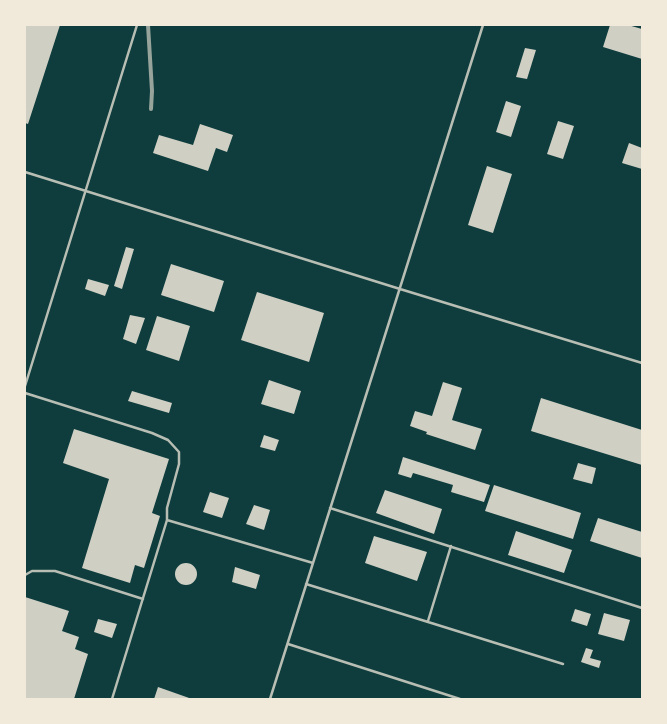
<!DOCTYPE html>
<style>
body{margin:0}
#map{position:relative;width:667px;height:724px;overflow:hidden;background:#0f3d3e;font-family:"DejaVu Sans",sans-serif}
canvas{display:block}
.frame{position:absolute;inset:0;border:26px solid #f1e9da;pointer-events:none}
</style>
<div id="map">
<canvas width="667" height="724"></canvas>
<div class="frame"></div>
</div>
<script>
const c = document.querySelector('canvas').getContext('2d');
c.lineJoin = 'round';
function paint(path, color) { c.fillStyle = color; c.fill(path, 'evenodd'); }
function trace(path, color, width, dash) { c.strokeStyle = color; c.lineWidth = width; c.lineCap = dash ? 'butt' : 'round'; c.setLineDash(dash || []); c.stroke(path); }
paint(new Path2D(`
 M 25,25 L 60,25 L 28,124 L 25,123 Z
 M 610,25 L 628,25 L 642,29 L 642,59 L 603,47 Z
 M 525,48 L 536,50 L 527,79 L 516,77 Z
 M 506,101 L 521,106 L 511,137 L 496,132 Z
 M 558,121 L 574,126 L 563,159 L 547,154 Z
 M 200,124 L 233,135 L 227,152 L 216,148 L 208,171 L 153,153 L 159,135 L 193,145 Z
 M 629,143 L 642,148 L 642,169 L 622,163 Z
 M 487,166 L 512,174 L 493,233 L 468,225 Z
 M 126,247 L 134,249 L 122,289 L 114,286 Z
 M 171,264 L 224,281 L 214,312 L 161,295 Z
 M 88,279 L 109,285 L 105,296 L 85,289 Z
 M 257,292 L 324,313 L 309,362 L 241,340 Z
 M 130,315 L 145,318 L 136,344 L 123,339 Z
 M 157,316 L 190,326 L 179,361 L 146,350 Z
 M 269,380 L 301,391 L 294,414 L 261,404 Z
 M 443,382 L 462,388 L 452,420 L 482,429 L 475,450 L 426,434 L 427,432 L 410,426 L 415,411 L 432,416 Z
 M 132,391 L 172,403 L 169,413 L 128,401 Z
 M 541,398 L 642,430 L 642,465 L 531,431 Z
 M 74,429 L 169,459 L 152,513 L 160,516 L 144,568 L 135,565 L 130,583 L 82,568 L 109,479 L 63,463 Z
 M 264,435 L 279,440 L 275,451 L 260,447 Z
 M 403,457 L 490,485 L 484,502 L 451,492 L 453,485 L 413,473 L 411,478 L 398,474 Z
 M 578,463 L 596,468 L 592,484 L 573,479 Z
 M 494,485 L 581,513 L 573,539 L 485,511 Z
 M 385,490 L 442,509 L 434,534 L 376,513 Z
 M 210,492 L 229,498 L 222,518 L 203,512 Z
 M 254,505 L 270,510 L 264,530 L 246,524 Z
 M 598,518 L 642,532 L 642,558 L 590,541 Z
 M 516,531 L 572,550 L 564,573 L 508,555 Z
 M 374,536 L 427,552 L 417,581 L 365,563 Z
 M175 574a11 11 0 1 1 22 0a11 11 0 1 1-22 0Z
 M 235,567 L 260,575 L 256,589 L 232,582 Z
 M 25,597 L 69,611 L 62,631 L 79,637 L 75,649 L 88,654 L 74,699 L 25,699 Z
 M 575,609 L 591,614 L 587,626 L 571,621 Z
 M 604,613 L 630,620 L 624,641 L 598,634 Z
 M 98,619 L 117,624 L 112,638 L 94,632 Z
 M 586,648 L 593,650 L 590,658 L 601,661 L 599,668 L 581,662 Z
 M 158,687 L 192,699 L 154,699 Z`), '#cfcfc3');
trace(new Path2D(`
 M 25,172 L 400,289 L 642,363
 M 25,386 L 137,25
 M 25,393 L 152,433 L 168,440 L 179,452 L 179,464 L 167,508 L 167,520 L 112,699
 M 330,508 L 642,608
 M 167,520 L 313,563
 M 25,575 L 32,571 L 55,571 L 143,599
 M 306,584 L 563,664
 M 428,621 L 451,546
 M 288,644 L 460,699
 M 270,699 L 483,25`), '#b8beb3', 2.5);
trace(new Path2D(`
 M 148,25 L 152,91 L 151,109`), '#97a49c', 4);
</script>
